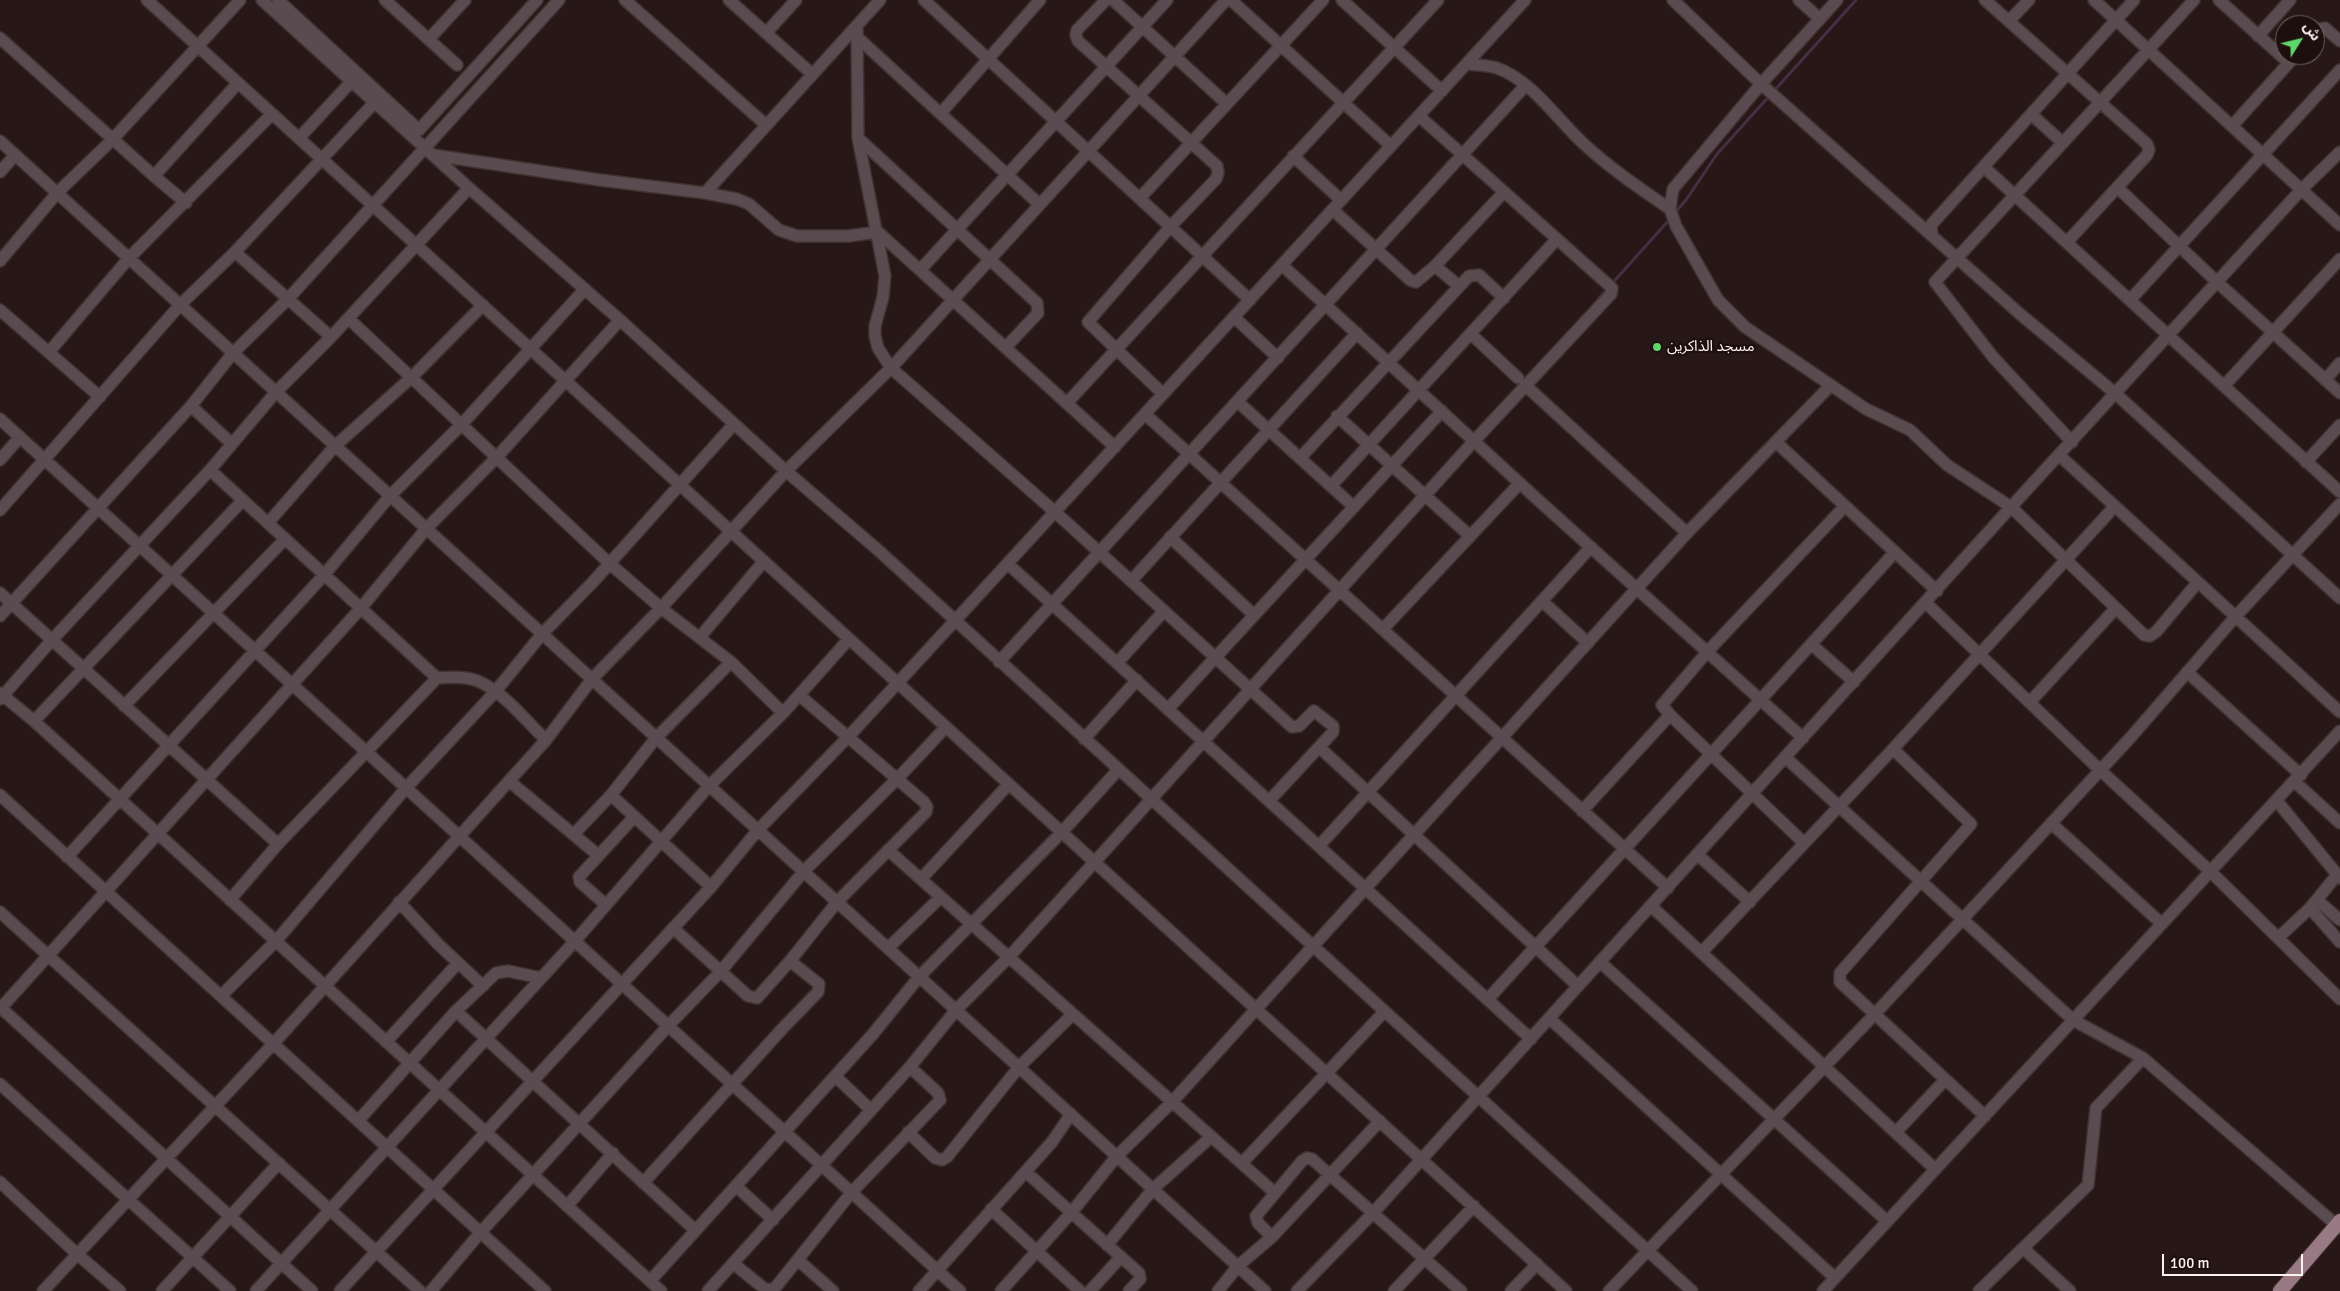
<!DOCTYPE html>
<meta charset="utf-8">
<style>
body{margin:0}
#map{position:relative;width:2340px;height:1291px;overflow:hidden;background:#271817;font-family:Signika,"Noto Sans Arabic",sans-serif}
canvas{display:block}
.north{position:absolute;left:2275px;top:15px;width:50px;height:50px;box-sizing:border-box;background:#1d0f0e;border:1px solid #766969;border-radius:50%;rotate:54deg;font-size:14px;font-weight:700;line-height:20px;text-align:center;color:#fcf1f1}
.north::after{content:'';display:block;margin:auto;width:18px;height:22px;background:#60d56a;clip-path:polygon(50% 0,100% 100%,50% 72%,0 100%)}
.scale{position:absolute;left:2162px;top:1254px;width:141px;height:22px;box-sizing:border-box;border:2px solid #fcf1f1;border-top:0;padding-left:6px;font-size:15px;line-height:18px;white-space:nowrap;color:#fcf1f1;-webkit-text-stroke:4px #1d0f0e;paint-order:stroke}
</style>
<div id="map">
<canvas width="2340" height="1291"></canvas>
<div class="north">ش</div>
<div class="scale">100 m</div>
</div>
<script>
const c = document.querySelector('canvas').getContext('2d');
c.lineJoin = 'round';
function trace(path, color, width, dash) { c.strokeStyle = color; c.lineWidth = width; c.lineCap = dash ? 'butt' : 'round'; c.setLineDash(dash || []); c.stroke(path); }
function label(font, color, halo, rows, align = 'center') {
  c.font = font + ' Signika,"Noto Sans Arabic",sans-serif'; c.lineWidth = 4.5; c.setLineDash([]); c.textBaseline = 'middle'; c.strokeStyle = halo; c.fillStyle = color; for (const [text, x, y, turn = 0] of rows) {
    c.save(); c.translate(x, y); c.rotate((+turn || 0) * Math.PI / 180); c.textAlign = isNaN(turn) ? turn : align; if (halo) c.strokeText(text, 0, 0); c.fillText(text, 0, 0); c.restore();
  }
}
trace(new Path2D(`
 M 1674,214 L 1686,200 L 1717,154 L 1856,0
 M 1599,298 L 1670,219`), '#462e43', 3);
const minor = new Path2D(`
 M 147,0 L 1566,1291
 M 262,0 L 469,188 L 620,320 L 786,471 L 878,550 L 1692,1291
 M 278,0 L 419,130 L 537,0
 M 385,0 L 457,65
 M 625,0 L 766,125
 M 729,0 L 812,74
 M 924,0 L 1250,300
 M 1106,0 L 1077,30 L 1076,35 L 1078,41 L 1217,166 L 1218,173 L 1216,179 L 1171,226 L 1088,322 L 1163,394
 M 1113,0 L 1227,104
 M 1231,0 L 1391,146
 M 1342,0 L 1442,91
 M 1673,0 L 1761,84 L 2020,314 L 2116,394 L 2340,598
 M 1799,0 L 1820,19
 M 1837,0 L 1761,84 L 1673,189 L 1670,209 L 1676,226 L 1718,300 L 1745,327 L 1866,409 L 1910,430 L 1947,465 L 2011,507 L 2144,635 L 2150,636 L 2156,632 L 2198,582
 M 1985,0 L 2147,144 L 2149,150 L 2147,155 L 2067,242
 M 2094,0 L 2340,225
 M 2219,0 L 2289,63
 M 2009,21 L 2029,0
 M 857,25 L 858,138 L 885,276 L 883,297 L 875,326 L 875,336 L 878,348 L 891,368 L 1055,512 L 1292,727 L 1299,726 L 1314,711 L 1333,726 L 1333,732 L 1269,801
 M 766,33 L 796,0
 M 2315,34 L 2320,29 L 2325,28 L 2340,41
 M 2258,36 L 2290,0
 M 857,37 L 1039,204
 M 0,38 L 154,176 L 238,83
 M 429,39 L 465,0
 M 1467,64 C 1476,65 1488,65 1497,68 C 1533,81 1557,120 1585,145 C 1611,169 1641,189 1670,209
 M 941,113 L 1040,0
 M 2032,115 L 2063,143
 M 2232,126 L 2296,55
 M 299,138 L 352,81
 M 858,138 L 1037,303 L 1038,313 L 1006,347
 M 0,141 L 1265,1291
 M 433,155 L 600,180 L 705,193 L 737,199 L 749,204 L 779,230 L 797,236 L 848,236 L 878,232 L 1115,447
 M 1293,156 L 1341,200
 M 1985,168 L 2340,492
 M 0,172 L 15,155
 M 154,176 L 186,203
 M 2118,188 L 2217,282 L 2340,393
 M 705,193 L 880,0
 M 1140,198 L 1323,0
 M 1333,210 L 1410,280 L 1416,282 L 1435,266 L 1504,192
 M 1932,235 L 1931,225 L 2134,0
 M 235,252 L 331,337
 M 0,261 L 57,193 L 112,140 L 240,0
 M 1282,265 L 1537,499 L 1803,738
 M 1435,266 L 1459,286
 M 921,269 L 1167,0
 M 2130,300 L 2340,70
 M 0,310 L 100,397
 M 1234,317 L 1278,358
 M 349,319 L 609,563 L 661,608 L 731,662 L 783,713
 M 1471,334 L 1518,378
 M 49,352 L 129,258 L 272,114
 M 2325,380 L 2340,363
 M 1526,386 L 1687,533
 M 2224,386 L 2340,259
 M 1238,402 L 1354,507
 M 1067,403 L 1438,0
 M 191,406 L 232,444
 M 1145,414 L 1668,888
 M 1337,416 L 1470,536
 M 0,419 L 960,1291
 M 2072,442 L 1993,357 L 1935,282 L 2194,0
 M 1777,443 L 1937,591
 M 2060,456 L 2340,712
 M 1300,458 L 1469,276 L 1479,275 L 1504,298
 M 0,460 L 20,437
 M 2306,462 L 2340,425
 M 210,470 L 437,678
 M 1331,486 L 1557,239
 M 0,510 L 180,305 L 235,252 L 375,102
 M 268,523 L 335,446 L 412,377 L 483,305
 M 1170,537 L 1254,615
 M 1008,564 L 1531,1039
 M 1131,581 L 1357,333
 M 0,593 L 278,844
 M 1542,601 L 1588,643
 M 1926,603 L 2100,770 L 2211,872 L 2340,999
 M 0,616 L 191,406 L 233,353 L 287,300 L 559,0
 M 1383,629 L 1520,483
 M 700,637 L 764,561
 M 1811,644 L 1854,682
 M 999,662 L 1525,86
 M 1117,663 L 1164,611
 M 2187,672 L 2301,775
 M 0,693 L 34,721 C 242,912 452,1101 661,1291
 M 0,699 L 51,641 L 210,470 L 276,392 L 331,337 L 469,188
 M 2030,702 L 2116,608
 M 124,706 L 285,539
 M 1168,709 L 1442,411
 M 34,721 L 243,500
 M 1084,739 L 1137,680
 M 1319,747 L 1578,986
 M 1893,749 L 1971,824 L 1840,973 L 1840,982 L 1985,1116
 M 1786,758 L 2073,1020 L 2143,1058 L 2340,1228
 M 509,781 L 598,855
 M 2295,782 L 2340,823
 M 0,795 L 545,1291
 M 611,795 L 711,887
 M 2277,801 L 2340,878
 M 1582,811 L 1670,715
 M 2051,823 L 2162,924
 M 574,834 L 611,795 L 656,738 L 731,662
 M 1804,843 L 1670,715 L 1662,705 L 1708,651 L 1845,506
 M 1319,846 L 1591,547
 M 888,850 L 1275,1193
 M 1698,855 L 1750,902
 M 67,857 L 324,575 L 390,496 L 462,424 L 585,289
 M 921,879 L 1009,784
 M 230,900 L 278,844 L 437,678 C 451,677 469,676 482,683 C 505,694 528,723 546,740
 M 2317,900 L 2340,920
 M 399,902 L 438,944 L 483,986
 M 606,905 L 580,882 L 579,877 L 634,817
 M 1651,906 L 1935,1169
 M 2310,908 L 2340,942
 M 0,912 L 420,1291
 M 673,928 L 748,996 L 757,998 L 790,961 L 837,902 L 926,812 L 927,807 L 924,802 L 799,695
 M 2278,938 L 2310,908 L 2337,875
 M 888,948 L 941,897
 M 1702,952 L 1893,749 L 2115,506
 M 1600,962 L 1887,1221
 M 221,996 L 276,941 L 406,788 L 495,692 L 542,634 L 593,582 L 734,424
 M 1488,999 L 1895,552
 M 0,1007 L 312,1291
 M 0,1009 L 361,608 L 426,529 L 497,457 L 620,320
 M 456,1011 L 695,1230
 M 1549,1018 L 1835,1278
 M 386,1042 L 458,963
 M 835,1076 L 871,1110
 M 0,1084 L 230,1291
 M 358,1121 L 456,1011 L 496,973 L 508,971 L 541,978
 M 908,1132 L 935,1158 L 942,1160 L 947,1157 L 1019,1067 L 1073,1014
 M 1896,1132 L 1945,1080
 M 1242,1163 L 1384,1012
 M 1026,1172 L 1139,1273 L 1140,1279 L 1129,1291
 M 0,1182 L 77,1254 L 120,1291
 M 643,1183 L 782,1029 L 818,992 L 819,984 L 790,961
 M 737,1187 L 773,1220
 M 567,1206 L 613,1153
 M 991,1209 L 1080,1291
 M 1272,1237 L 1258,1223 L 1256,1216 L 1302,1161 L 1307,1158 L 1312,1159 L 1461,1291
 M 1107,1245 L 1153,1189 L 1211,1137
 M 2024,1249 L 2070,1291
 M 798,1260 L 833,1291
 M 734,1264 L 766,1290 L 775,1288 L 851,1193 L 940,1100 L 938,1093 L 910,1067
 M 650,1281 L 873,1034 L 919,977 L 1062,832 L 1118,770
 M 43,1291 L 274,1043 L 509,781 L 546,740 L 592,679 L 661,608 L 786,471 L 891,368 L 1226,0
 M 162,1291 L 279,1163
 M 256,1291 L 575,941 L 709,786 L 783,713 L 849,639
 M 340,1291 L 711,887 L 758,830 L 849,736 L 1525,0
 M 431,1291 L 480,1233 L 668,1026 L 721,971 L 804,871 L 898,778 L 946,727
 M 708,1291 L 910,1067 L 956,1010 L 1009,957 L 1474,441 L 1611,294 L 1612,288 L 1419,116
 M 919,1291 L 1052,1142 L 1071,1114
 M 1001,1291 L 1071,1213 L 1117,1156 L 1172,1102 L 1687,533 L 1830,386
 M 1090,1291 L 1120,1258
 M 1218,1291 L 1238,1266 L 1272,1237 L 1380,1121
 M 1297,1291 L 1373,1213 L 2011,507 L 2301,190 L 2340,152
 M 1394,1291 L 1474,1206
 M 1511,1291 L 1537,1264
 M 1609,1291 L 1874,1015 L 2131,737 L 2236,616 L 2340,504
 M 1823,1291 L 2340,731
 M 1979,1291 L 2088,1185 L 2096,1108 L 2143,1058`);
const major = new Path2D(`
 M 2280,1291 L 2340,1221`);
trace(minor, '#413231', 14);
trace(major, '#413231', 16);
trace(minor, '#5a4b50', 11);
trace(major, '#987984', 14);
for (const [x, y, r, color] of [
 [1657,347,5,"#60d56a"]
]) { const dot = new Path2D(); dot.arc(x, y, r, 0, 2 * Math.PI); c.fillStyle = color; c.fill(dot); trace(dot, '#1d0f0e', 2); }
label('15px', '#fcf1f1', '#1d0f0e', [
 ["مسجد الذاكرين",1667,347]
], 'left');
</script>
